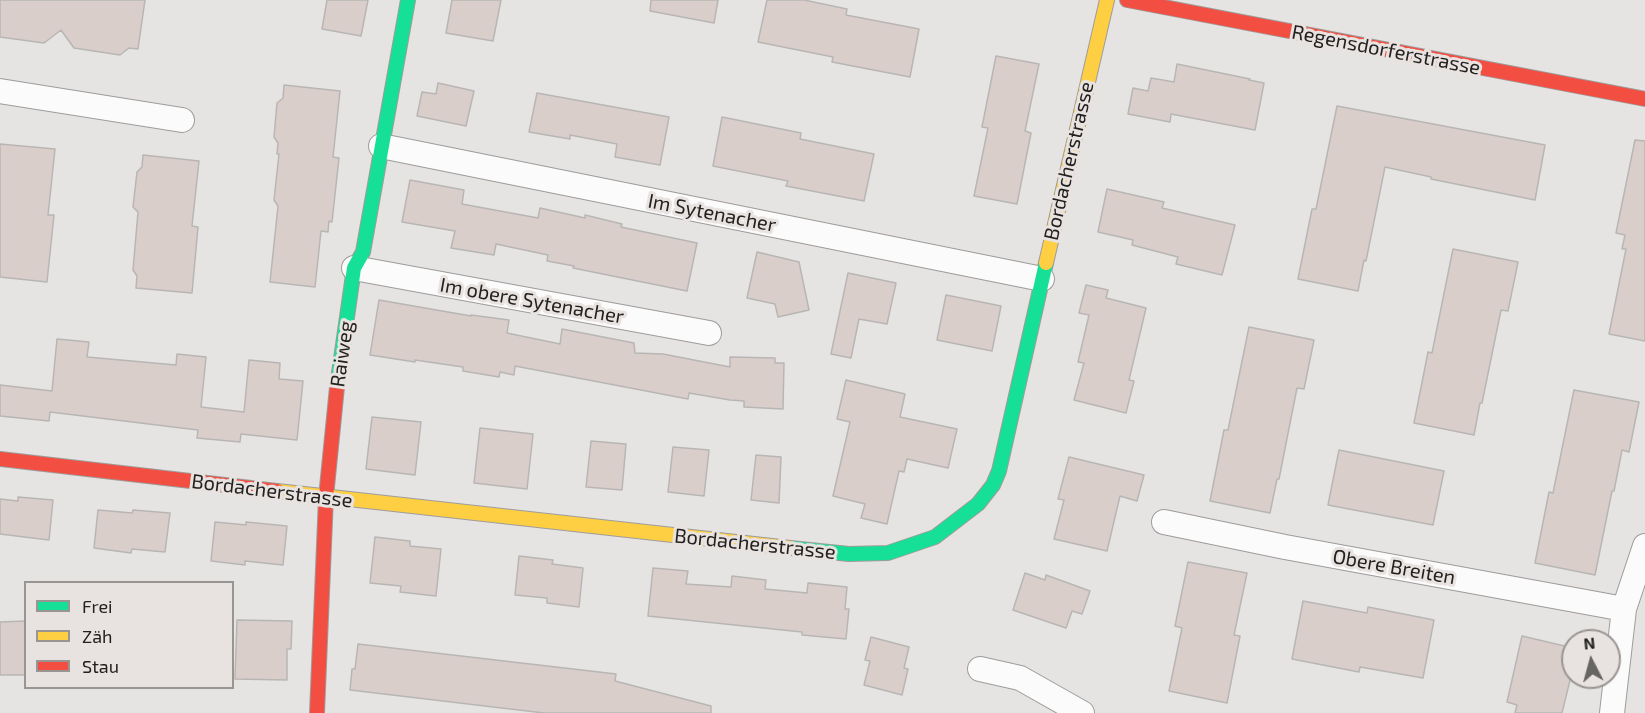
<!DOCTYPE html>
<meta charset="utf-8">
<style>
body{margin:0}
#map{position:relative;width:1645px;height:713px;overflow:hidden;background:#e6e4e2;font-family:"Exo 2",sans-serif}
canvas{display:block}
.legend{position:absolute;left:24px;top:581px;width:210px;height:108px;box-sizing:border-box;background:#e8e3e0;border:2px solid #999593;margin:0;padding:8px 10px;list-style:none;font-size:18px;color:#232120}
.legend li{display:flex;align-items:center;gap:12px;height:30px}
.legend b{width:30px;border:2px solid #999593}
.north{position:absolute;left:1561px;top:629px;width:60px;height:60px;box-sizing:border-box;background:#e8e3e0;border:2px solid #999593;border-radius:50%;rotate:354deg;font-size:16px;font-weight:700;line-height:24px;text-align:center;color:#232120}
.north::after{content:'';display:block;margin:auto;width:21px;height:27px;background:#676564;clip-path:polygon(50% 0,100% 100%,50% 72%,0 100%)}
</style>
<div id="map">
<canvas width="1645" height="713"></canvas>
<ul class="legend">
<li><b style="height:8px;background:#16e098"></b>Frei</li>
<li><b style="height:8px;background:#ffcf43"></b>Zäh</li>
<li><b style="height:8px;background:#f24e42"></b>Stau</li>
</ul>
<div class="north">N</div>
</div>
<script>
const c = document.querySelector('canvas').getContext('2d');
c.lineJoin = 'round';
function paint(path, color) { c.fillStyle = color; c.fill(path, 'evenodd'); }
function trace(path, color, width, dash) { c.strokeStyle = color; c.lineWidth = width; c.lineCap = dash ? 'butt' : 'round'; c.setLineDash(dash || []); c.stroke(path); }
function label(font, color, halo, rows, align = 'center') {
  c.font = font + ' "Exo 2",sans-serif'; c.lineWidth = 6; c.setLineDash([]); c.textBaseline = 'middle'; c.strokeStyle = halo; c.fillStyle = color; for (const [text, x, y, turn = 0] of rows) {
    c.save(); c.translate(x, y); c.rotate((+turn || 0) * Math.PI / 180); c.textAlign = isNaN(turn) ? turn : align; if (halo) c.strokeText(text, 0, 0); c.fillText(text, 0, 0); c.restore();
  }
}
const building = new Path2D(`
 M 0,0 L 145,0 L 138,49 L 129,48 L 120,55 L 74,48 L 61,30 L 44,43 L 0,37 Z
 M 327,0 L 368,0 L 361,36 L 322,29 Z
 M 452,0 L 501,0 L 493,41 L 446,33 Z
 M 651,0 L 718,0 L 714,23 L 650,11 Z
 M 767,0 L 804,0 L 847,9 L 846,15 L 919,29 L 910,77 L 832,62 L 833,57 L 758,42 Z
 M 996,56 L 1039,64 L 1025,131 L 1031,133 L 1017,204 L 974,196 L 988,128 L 982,127 Z
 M 1177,64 L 1250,79 L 1249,80 L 1264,83 L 1255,130 L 1171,114 L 1170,122 L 1128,114 L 1133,88 L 1148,91 L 1151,78 L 1174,82 Z
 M 438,83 L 474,91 L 466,126 L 417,116 L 422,92 L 436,94 Z
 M 284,85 L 340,91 L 333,157 L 339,158 L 332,222 L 329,221 L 328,232 L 321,231 L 315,287 L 270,282 L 278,206 L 274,200 L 279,154 L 277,154 L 278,143 L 274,137 L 277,103 L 283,98 Z
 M 537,93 L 669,117 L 660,165 L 615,157 L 617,144 L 570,135 L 570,139 L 529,132 Z
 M 1337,106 L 1545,145 L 1535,200 L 1431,179 L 1431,177 L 1385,167 L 1366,261 L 1364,260 L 1358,291 L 1298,279 L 1312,209 L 1316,209 Z
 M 722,117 L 801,133 L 800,139 L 874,154 L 864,201 L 786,186 L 788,181 L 713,166 Z
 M 1635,140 L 1645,141 L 1645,341 L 1609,334 L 1626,249 L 1622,249 L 1625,235 L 1616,233 Z
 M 0,144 L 55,149 L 48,215 L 54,215 L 47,282 L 0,277 Z
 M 143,155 L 199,161 L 192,226 L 198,227 L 192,293 L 136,288 L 137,276 L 133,270 L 138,212 L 133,207 L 137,172 L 142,167 Z
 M 410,180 L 464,190 L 462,204 L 538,218 L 540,208 L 585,218 L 585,215 L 622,224 L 621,227 L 697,243 L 687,291 L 573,268 L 574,266 L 547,261 L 548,255 L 496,244 L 494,255 L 451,248 L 455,231 L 402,222 Z
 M 1107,189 L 1164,202 L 1162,208 L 1235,225 L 1222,275 L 1176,264 L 1178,257 L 1132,245 L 1133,240 L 1098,232 Z
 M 1453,249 L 1518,262 L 1508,311 L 1501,310 L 1482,403 L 1480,403 L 1474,435 L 1414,423 L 1428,352 L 1432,353 Z
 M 757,252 L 799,262 L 809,310 L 778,317 L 775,304 L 747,298 Z
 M 848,273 L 896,283 L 887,324 L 859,319 L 851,358 L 831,354 Z
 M 1086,285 L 1108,290 L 1106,298 L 1146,308 L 1129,380 L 1134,381 L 1126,413 L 1074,400 L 1084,363 L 1078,362 L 1089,315 L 1079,313 Z
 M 946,295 L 1001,306 L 992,351 L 937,340 Z
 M 379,300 L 471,316 L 471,315 L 509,320 L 507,333 L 560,344 L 562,329 L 634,343 L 635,353 L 663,354 L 730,367 L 730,357 L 775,358 L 775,363 L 784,363 L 783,409 L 744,407 L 744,401 L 730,400 L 689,393 L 688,399 L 515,366 L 514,375 L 500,372 L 499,377 L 463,371 L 463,367 L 415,360 L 415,362 L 370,355 Z
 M 1249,327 L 1314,340 L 1304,389 L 1297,388 L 1279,479 L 1277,479 L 1270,513 L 1210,501 L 1224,430 L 1228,430 Z
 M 57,339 L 89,342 L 87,357 L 176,365 L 177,354 L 206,357 L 201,407 L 244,412 L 249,360 L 280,363 L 279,379 L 303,381 L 297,440 L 241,434 L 240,442 L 197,438 L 198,430 L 50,412 L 49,421 L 0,416 L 0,385 L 52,391 Z
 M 846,380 L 905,394 L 900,417 L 957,429 L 948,468 L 907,459 L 904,472 L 899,471 L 887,524 L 861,518 L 865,504 L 833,496 L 850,422 L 837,419 Z
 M 1574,390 L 1639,402 L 1629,452 L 1622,450 L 1614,491 L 1612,491 L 1595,575 L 1535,563 L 1549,492 L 1553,493 Z
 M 372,417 L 421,422 L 415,475 L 366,469 Z
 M 480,428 L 533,434 L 527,489 L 474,483 Z
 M 591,441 L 626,444 L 622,490 L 586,487 Z
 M 673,447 L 709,450 L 704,496 L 668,492 Z
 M 1339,450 L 1444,471 L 1433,525 L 1328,505 Z
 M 756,455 L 781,457 L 779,503 L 751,500 Z
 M 1069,457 L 1144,475 L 1137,501 L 1120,496 L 1107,551 L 1054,539 L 1064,500 L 1058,499 Z
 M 18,497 L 53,500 L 49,540 L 0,534 L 0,499 L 18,501 Z
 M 98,510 L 132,513 L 133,510 L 170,513 L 165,552 L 132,549 L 131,553 L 94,548 Z
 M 215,522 L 246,525 L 246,522 L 287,526 L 283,565 L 245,561 L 245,565 L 211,561 Z
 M 375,537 L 410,541 L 410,546 L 441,549 L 436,596 L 400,592 L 401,586 L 370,583 Z
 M 519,556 L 553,560 L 552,564 L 583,568 L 579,607 L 547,603 L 547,598 L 515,595 Z
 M 1188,562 L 1247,573 L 1234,635 L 1240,636 L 1227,703 L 1169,691 L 1182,628 L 1175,626 Z
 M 653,568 L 688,571 L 686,584 L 731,587 L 732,576 L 766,580 L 765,589 L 807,593 L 808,583 L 847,587 L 845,609 L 849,609 L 846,639 L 802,635 L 802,632 L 648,616 Z
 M 1025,573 L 1045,580 L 1046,575 L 1090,591 L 1082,614 L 1072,611 L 1066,628 L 1013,610 Z
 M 1303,601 L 1367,613 L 1368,607 L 1434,620 L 1423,678 L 1360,667 L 1359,672 L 1292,659 Z
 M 237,620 L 292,621 L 291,649 L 287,649 L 287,680 L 235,679 Z
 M 26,621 L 26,675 L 0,675 L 0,622 Z
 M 1522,636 L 1573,648 L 1573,668 L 1562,713 L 1515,713 L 1517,705 L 1507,702 Z
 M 871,637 L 909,647 L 904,668 L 908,669 L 902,695 L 864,685 L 870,661 L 865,660 Z
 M 358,644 L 616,674 L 615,681 L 711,706 L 711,713 L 544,713 L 350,690 L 352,669 L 355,669 Z`);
paint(building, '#daceca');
trace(building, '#b8b6b5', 1.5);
const street = new Path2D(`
 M 0,91 L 182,120
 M 381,146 L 1042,279
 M 354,268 L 709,333
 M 1164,522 L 1285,547 L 1624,609
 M 980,669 L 1020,678 L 1082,713
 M 1612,713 L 1624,609 L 1645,546`);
const fast = new Path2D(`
 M 337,387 L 354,268 L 363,252 L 408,0
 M 790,548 L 849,554 L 888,553 L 935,537 L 978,504 L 993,485 L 999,471 L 1046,263`);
const slow = new Path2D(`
 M 1046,263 L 1107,0
 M 277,491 L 790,548`);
const jam = new Path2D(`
 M 1127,0 L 1645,99
 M 0,459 L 277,491
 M 317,713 L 326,497 L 337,387`);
trace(street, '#9e9c9b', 26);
trace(fast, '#9e9c9b', 16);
trace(slow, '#9e9c9b', 16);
trace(jam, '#9e9c9b', 16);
trace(street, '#fbfbfb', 24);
trace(fast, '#16e098', 14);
trace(slow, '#ffcf43', 14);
trace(jam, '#f24e42', 14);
label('20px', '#232120', '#e8e3e0', [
 ["Regensdorferstrasse",1386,50,11],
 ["Bordacherstrasse",1069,161,-77],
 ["Im Sytenacher",712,213,11],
 ["Im obere Sytenacher",532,301,10],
 ["Raiweg",342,354,-82],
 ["Bordacherstrasse",272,491,7],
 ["Bordacherstrasse",755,544,6],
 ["Obere Breiten",1394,567,10]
]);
</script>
